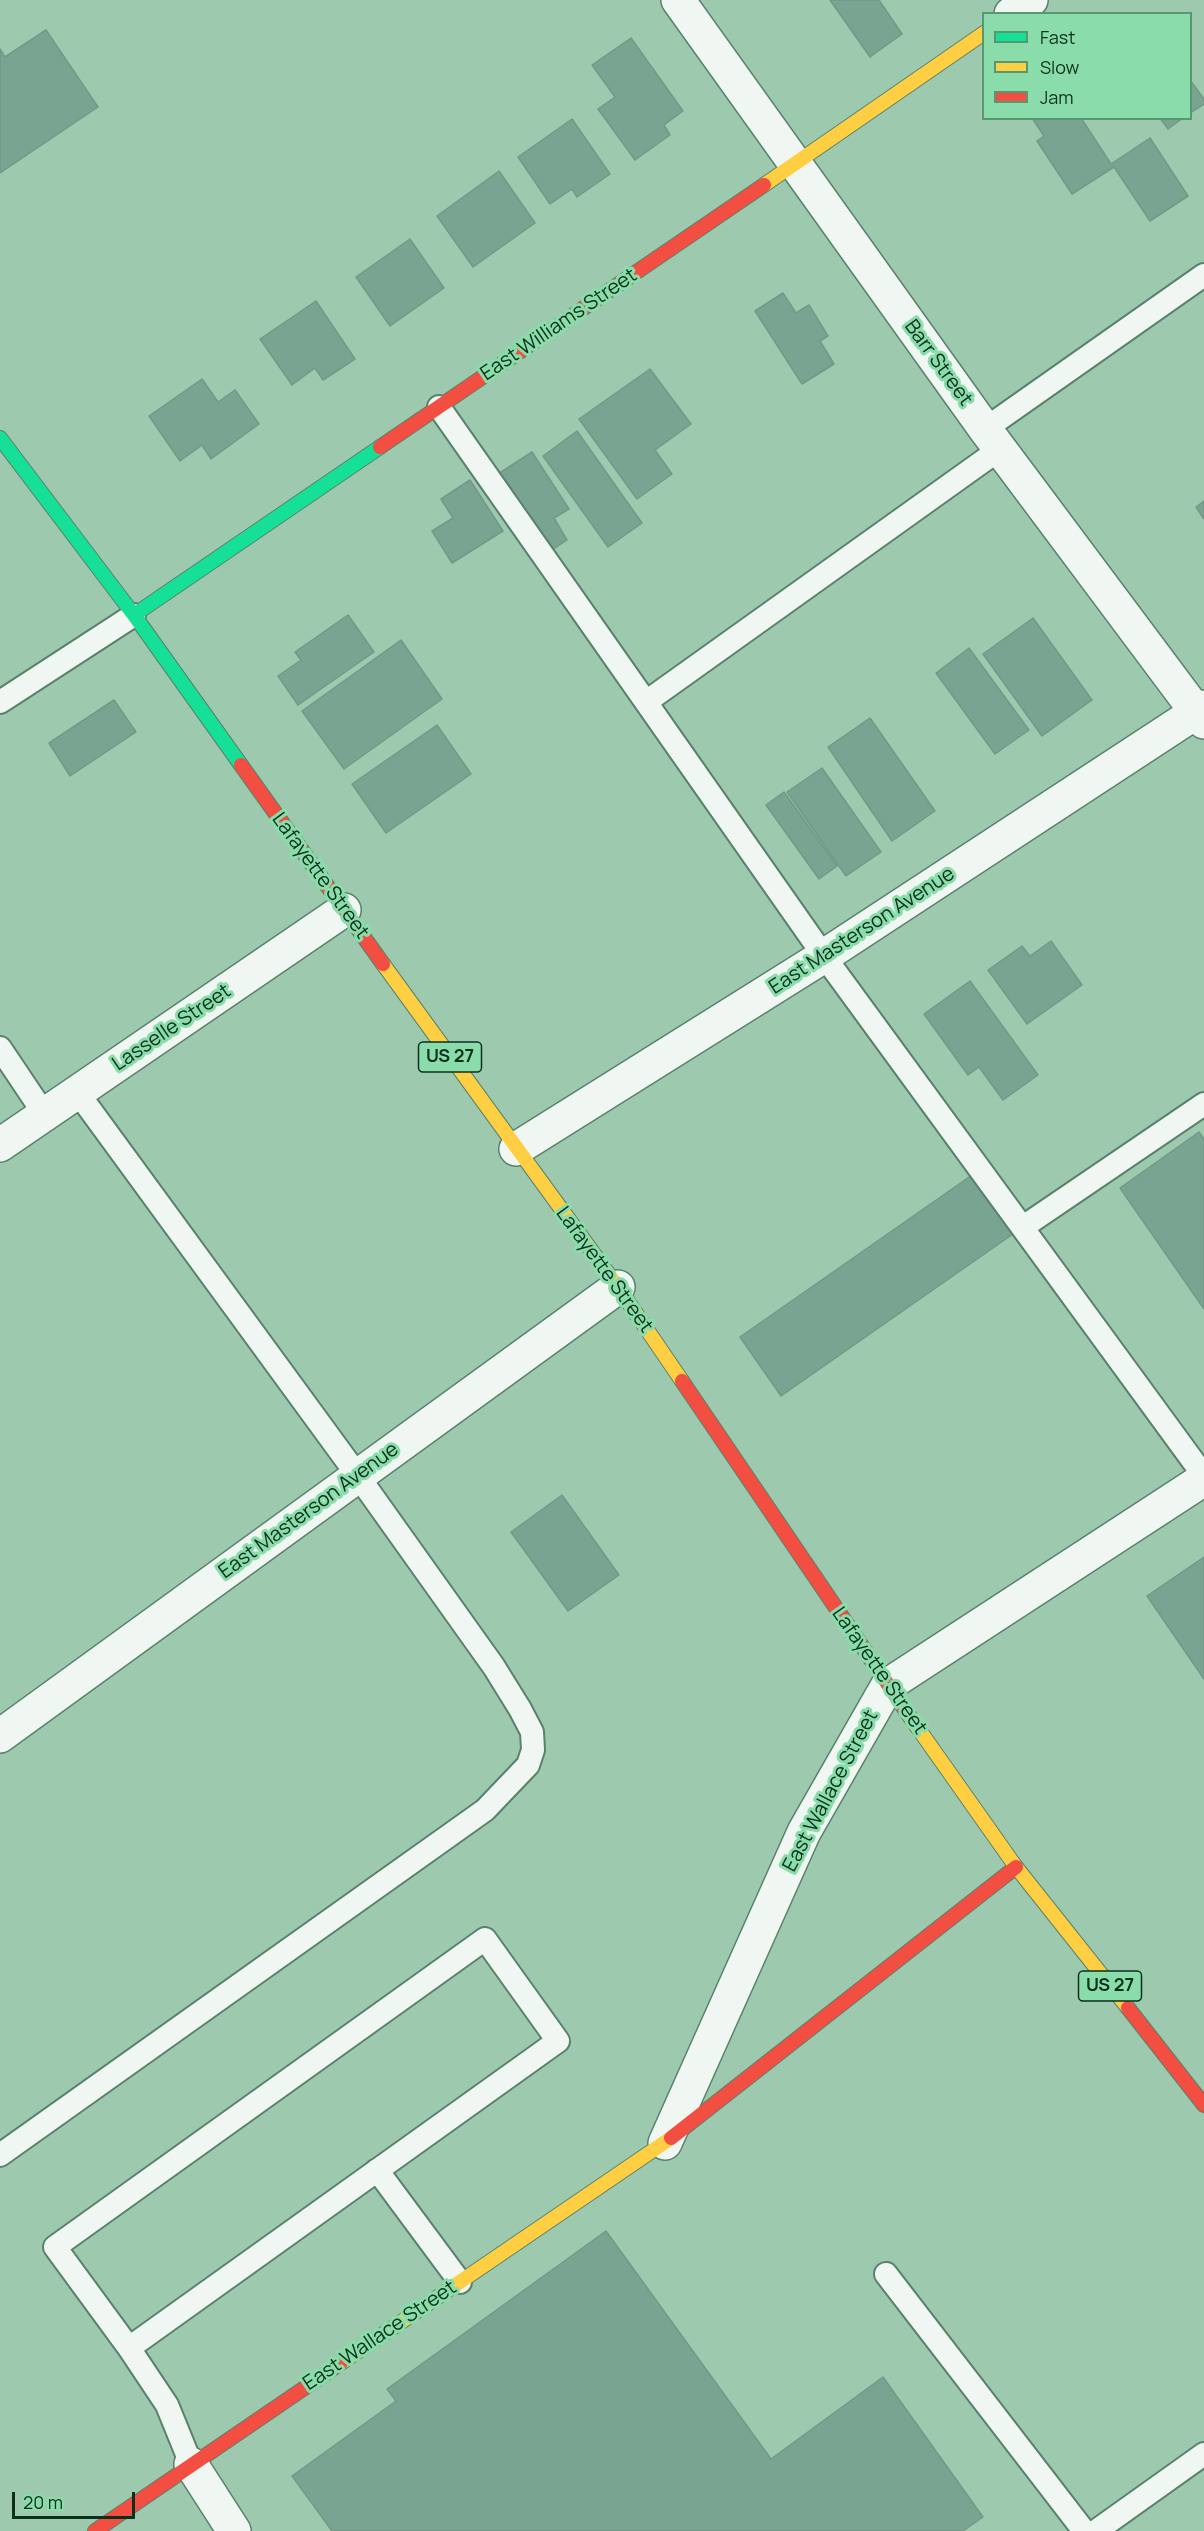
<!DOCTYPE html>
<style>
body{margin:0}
#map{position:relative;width:1204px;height:2531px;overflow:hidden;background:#9dcaae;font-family:Manrope,sans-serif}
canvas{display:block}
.legend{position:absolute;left:982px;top:12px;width:210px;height:108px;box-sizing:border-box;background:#8addaa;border:2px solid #589871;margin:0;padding:8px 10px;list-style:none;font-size:18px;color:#0c301c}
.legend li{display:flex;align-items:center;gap:12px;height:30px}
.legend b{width:30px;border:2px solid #589871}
.scale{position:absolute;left:12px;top:2492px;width:123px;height:27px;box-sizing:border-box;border:3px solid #0c301c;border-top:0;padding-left:8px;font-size:18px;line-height:21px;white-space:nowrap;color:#0c301c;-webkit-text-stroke:4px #8addaa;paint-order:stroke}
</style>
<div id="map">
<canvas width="1204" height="2531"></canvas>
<ul class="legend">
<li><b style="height:8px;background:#16e098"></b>Fast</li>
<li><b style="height:8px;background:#ffcf43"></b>Slow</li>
<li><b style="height:8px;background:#f24e42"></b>Jam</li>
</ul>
<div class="scale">20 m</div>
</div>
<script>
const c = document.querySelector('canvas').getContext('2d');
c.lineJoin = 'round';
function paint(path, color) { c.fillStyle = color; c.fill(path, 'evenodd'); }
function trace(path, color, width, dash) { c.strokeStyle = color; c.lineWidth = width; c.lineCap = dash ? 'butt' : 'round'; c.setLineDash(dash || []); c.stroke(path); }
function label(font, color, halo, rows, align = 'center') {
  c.font = font + ' Manrope,sans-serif'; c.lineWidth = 6; c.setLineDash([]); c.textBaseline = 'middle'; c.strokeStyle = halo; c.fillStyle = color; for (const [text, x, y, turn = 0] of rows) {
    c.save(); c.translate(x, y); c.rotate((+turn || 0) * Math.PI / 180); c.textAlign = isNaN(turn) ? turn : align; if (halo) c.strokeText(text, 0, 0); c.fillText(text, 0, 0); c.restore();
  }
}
const building = new Path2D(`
 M 830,0 L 879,0 L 902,34 L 870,57 Z
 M 46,30 L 98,107 L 0,173 L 0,49 L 5,57 Z
 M 631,38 L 683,111 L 664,125 L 670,135 L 635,160 L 598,109 L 615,97 L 592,65 Z
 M 1190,80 L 1204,99 L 1204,104 L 1190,113 Z
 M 1032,118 L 1081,118 L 1111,164 L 1150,138 L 1188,196 L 1150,221 L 1114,167 L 1072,194 L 1037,141 L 1044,136 Z
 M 1160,118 L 1183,118 L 1168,129 Z
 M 572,119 L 610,174 L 577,197 L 572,189 L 550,204 L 518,157 Z
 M 499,171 L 535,223 L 473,267 L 437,216 Z
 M 410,239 L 444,288 L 390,326 L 356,277 Z
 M 783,293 L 796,313 L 809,305 L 828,336 L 820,341 L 834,364 L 802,384 L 755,311 Z
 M 316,301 L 355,359 L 323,380 L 315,368 L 292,385 L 260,339 Z
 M 650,369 L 691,424 L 655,450 L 672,474 L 637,499 L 579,419 Z
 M 202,379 L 218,402 L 235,390 L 259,424 L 211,459 L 202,445 L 180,461 L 149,416 Z
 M 577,431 L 642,523 L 608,547 L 543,456 Z
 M 532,452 L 569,509 L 554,518 L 567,540 L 549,552 L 498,474 Z
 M 470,480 L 503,531 L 452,563 L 432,531 L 453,518 L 441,499 Z
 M 1204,501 L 1204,519 L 1196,507 Z
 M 348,615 L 374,652 L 298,705 L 278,676 L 301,660 L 295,652 Z
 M 1033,618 L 1092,700 L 1042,736 L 983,654 Z
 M 401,640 L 442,699 L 344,769 L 302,711 Z
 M 969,648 L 1029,730 L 995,754 L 936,673 Z
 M 114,700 L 136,732 L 70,776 L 49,743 Z
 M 870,718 L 935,811 L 892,841 L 828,747 Z
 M 437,725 L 471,774 L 386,833 L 352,784 Z
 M 822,768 L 881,852 L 846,876 L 787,792 Z
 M 784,792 L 837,866 L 819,879 L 766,805 Z
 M 1051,941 L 1082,985 L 1027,1024 L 988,970 L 1022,946 L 1030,956 Z
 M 970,981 L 1038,1075 L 1003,1100 L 979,1067 L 968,1075 L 924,1014 Z
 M 1199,1132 L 1204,1139 L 1204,1309 L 1120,1188 Z
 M 972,1175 L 1013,1234 L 781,1396 L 740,1337 Z
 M 562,1495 L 619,1575 L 568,1611 L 511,1532 Z
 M 1204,1557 L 1204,1679 L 1147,1596 Z
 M 606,2231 L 771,2459 L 883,2377 L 983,2517 L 963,2531 L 332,2531 L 292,2476 L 396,2401 L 387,2389 Z`);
paint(building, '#7aa492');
trace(building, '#739888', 1.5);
const lane = new Path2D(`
 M 439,407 L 824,956 L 1204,1476
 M 985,429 L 1204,275
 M 0,702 L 134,615
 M 646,702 L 1000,449
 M 0,1048 L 45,1115
 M 1023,1227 L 1204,1104
 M 0,2155 L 485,1810 L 528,1765 L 533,1750 L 532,1732 L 520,1709 L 494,1667 L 358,1476 L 78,1093
 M 377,2170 L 460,2282
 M 886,2274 L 1084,2531
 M 129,2348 L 558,2041 L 485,1939 L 55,2247 L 129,2348 L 167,2405 L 191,2464
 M 1096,2531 L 1204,2454`);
const street = new Path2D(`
 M 678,0 L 985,429 L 1204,722
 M 1011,14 L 1031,0
 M 0,1145 L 344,910
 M 516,1149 L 824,956 L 1204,707
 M 0,1736 L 618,1287
 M 665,2143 L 804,1832 L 888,1685 L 1204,1479
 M 191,2464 L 234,2531`);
const fast = new Path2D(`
 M 0,438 L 134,615 L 241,765
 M 134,615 L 380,447`);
const slow = new Path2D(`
 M 764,185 L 984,33
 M 383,964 L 618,1287 L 682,1381
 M 908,1714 L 1016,1867 L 1128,2008
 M 341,2363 L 671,2138`);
const jam = new Path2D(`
 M 380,447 L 764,185
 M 241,765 L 383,964
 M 682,1381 L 908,1714
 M 1128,2008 L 1204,2105
 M 671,2138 L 1016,1867
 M 95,2531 L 341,2363`);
trace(lane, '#59816c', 26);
trace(street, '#59816c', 36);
trace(fast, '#59816c', 16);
trace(slow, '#59816c', 16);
trace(jam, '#59816c', 16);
trace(lane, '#f0f7f3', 22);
trace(street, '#f0f7f3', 33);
trace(fast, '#16e098', 14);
trace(slow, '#ffcf43', 14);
trace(jam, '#f24e42', 14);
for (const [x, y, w] of [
 [450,1057,63],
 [1110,1986,63]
]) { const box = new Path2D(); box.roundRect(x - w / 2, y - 15, w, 30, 4.5); c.fillStyle = '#8addaa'; c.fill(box); trace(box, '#0c301c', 1.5); }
label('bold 18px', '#0c301c', null, [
 ["US 27",450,1057],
 ["US 27",1110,1986]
]);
label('20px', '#0c301c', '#8addaa', [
 ["East Williams Street",559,325,-34],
 ["Barr Street",938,363,54],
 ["Lafayette Street",320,876,54],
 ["East Masterson Avenue",862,931,-33],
 ["Lasselle Street",172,1028,-34],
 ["Lafayette Street",604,1270,54],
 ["East Masterson Avenue",309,1511,-36],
 ["Lafayette Street",879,1671,55],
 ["East Wallace Street",831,1791,-62],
 ["East Wallace Street",380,2336,-34]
]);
</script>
